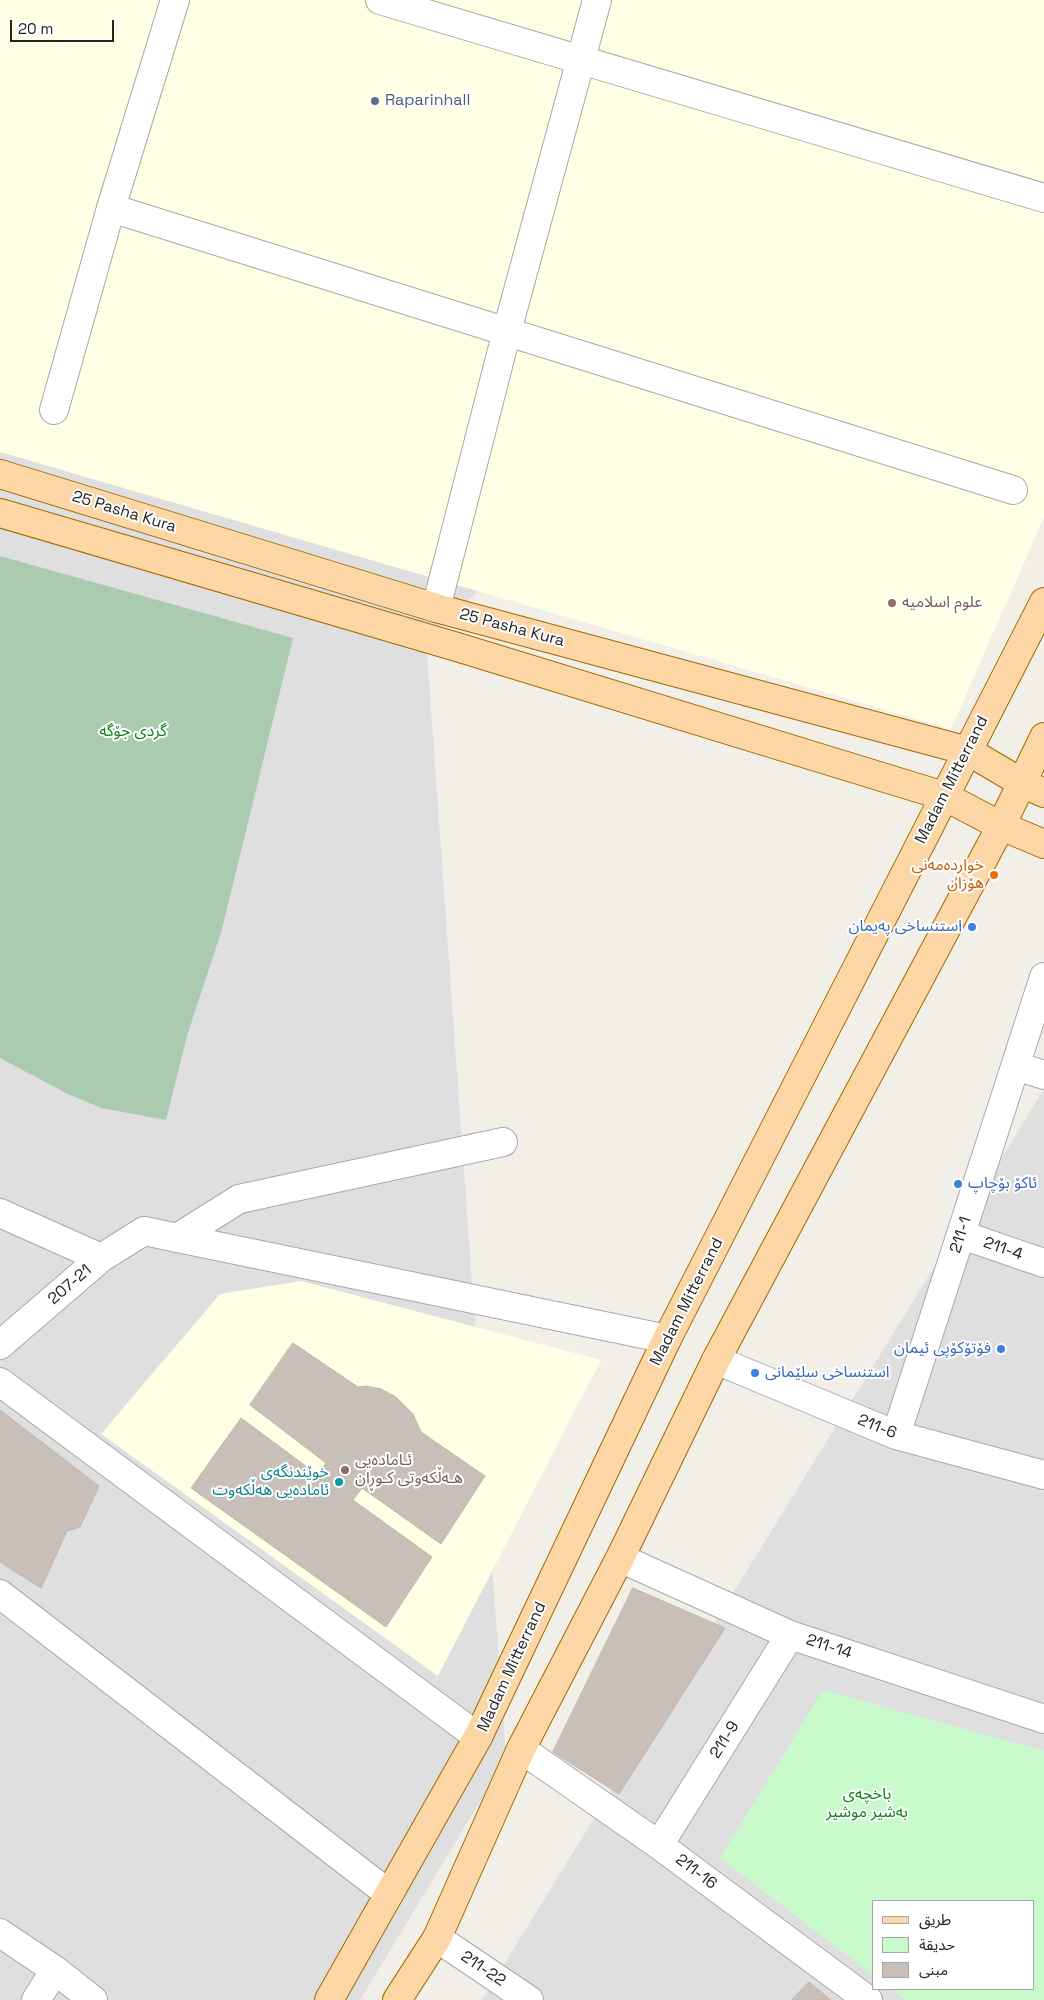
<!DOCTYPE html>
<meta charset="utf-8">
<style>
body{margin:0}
#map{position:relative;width:1044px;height:2000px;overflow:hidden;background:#f2efe9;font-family:"Space Grotesk","Noto Sans Arabic",sans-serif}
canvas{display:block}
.legend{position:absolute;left:872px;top:1900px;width:162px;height:90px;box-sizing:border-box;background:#fff;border:1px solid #a7a7a7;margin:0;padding:6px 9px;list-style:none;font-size:15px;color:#222}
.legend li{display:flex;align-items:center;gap:10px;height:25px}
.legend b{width:25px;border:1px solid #a7a7a7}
.scale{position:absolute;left:10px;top:20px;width:104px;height:22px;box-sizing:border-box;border:2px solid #222;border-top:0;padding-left:6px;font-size:15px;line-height:18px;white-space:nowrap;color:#222;-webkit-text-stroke:4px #fff;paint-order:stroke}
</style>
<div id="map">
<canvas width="1044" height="2000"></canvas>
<ul class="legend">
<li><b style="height:6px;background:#fcd6a4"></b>طريق</li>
<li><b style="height:14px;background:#c8facc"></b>حديقة</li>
<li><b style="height:14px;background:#c7bfb8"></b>مبنى</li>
</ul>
<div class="scale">20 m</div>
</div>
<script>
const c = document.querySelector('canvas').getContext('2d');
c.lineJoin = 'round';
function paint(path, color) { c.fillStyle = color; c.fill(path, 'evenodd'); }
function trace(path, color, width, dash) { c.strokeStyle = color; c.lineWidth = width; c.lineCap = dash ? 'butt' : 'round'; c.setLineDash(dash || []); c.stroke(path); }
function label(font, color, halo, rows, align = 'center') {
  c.font = font + ' "Space Grotesk","Noto Sans Arabic",sans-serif'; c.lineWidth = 4; c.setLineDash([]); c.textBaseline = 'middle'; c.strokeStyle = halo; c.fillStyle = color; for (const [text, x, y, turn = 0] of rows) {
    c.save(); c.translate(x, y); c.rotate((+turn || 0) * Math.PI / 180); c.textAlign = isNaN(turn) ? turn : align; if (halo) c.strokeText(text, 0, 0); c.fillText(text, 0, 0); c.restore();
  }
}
paint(new Path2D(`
 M 0,0 L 1044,0 L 1044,78 L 426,638 L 506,1759 L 360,2000 L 0,2000 Z
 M 1044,1089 L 1044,2000 L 482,2000 ZM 873,1901 L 1033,1901 L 1033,1989 L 873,1989 Z`), '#e0dfdf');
paint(new Path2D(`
 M 0,0 L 1044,0 L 1044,517 L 951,729 L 0,452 Z
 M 301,1281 L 601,1360 L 438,1676 L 101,1434 L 220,1294 Z`), '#ffffe5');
paint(new Path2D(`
 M 0,556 L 293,638 L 222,929 L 187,1036 L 166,1120 L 101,1108 L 66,1093 L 0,1058 Z`), '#aacbaf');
paint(new Path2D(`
 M 823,1690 L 1044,1751 L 1044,2000 L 906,2000 L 891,1989 L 1033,1989 L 1033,1901 L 873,1901 L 873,1975 L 720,1858 Z`), '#c8facc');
const building = new Path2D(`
 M 293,1343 L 358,1387 L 366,1386 L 381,1389 L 396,1397 L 413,1414 L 421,1432 L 485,1476 L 441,1544 L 362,1488 L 353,1500 L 432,1557 L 386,1627 L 191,1488 L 241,1418 L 318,1475 L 326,1463 L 250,1405 Z
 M 0,1410 L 99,1486 L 80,1527 L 67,1531 L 41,1588 L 0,1562 Z
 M 633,1588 L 725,1628 L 619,1794 L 553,1752 Z
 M 809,1982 L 831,2000 L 792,2000 Z`);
paint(building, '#c7bfb8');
trace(building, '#c4b6ab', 1);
const minor = new Path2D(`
 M 380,0 L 1044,198
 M 111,208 L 1013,490
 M 54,410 L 111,208 L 175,0
 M 436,608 L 507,331 L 597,0
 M 1016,1066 L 1044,1075
 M 0,1213 L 101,1258
 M 962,1235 L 1044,1263
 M 177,1238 L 239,1199 L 503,1142
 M 0,1345 L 101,1258 L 144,1231 L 667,1339
 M 716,1360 L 896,1435 L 1044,1475
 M 0,1382 L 478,1737
 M 896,1435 L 1044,977
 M 620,1558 L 790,1635 L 1044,1719
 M 0,1594 L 389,1894
 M 521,1749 L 659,1845 L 868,2000
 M 659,1845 L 790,1635
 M 0,1933 L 55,1970 L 36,2000
 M 437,1938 L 529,2000
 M 55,1970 L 93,2000`);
const major = new Path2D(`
 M 0,474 L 436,608 L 968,751 L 1022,783 L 1044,793
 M 0,513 L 457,647 L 944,796 L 1001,826 L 1044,844
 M 329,2000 L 478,1737 L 667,1339 L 1044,602
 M 397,2000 L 437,1938 L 521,1749 L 620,1558 L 716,1360 L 1001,826 L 1044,737`);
trace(minor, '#a9a9a9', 30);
trace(major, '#a06b00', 30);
trace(minor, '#fff', 28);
trace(major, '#fcd6a4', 28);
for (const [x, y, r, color] of [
 [375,101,5,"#5c6f8a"],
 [892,603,5,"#8d6e63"],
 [994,875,5,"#e8710a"],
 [972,927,5,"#3f7fe0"],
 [958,1184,5,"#3f7fe0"],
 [1001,1349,5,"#3f7fe0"],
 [755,1373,5,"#3f7fe0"],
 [345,1470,5,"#8d6e63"],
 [339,1482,5,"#0f9aa8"]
]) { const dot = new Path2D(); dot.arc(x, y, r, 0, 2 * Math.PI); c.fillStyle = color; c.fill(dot); trace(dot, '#fff', 2); }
label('16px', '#4e5e75', '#fff', [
 ["Raparinhall",385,101]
], 'left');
label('16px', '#222', '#fff', [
 ["25 Pasha Kura",124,512,17],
 ["25 Pasha Kura",512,628,15],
 ["Madam Mitterrand",952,780,-63],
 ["211-1",961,1235,-72],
 ["211-4",1003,1249,19],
 ["207-21",70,1285,-41],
 ["Madam Mitterrand",687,1302,-63],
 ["211-6",877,1427,22],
 ["211-14",829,1647,18],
 ["Madam Mitterrand",512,1667,-65],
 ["211-9",725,1740,-58],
 ["211-16",696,1872,37],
 ["211-22",483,1969,34]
]);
label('16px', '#785e54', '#fff', [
 ["علوم اسلاميه",902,603],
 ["ئـامادەیی",355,1461],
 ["هـەڵکەوتی کـوڕان",355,1479]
], 'left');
label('16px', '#0c8416', '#fff', [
 ["گردی جۆگە",133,732],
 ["باخچەی",867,1795],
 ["بەشیر موشیر",867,1813]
]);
label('16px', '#c56008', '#fff', [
 ["خواردە‌مە‌نی",984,866],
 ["ھۆزان",984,884]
], 'right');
label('16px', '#366cbe', '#fff', [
 ["استنساخی پە‌یمان",962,927],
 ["ئاکۆ بۆچاپ",968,1184,"left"],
 ["فۆتۆکۆپی ئیمان",991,1349],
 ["استنساخی سلێمانی",765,1373,"left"]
], 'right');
label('16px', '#0d838f', '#fff', [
 ["خوێندنگەی",329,1473],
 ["ئامادەیی هەڵکەوت",329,1491]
], 'right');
</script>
